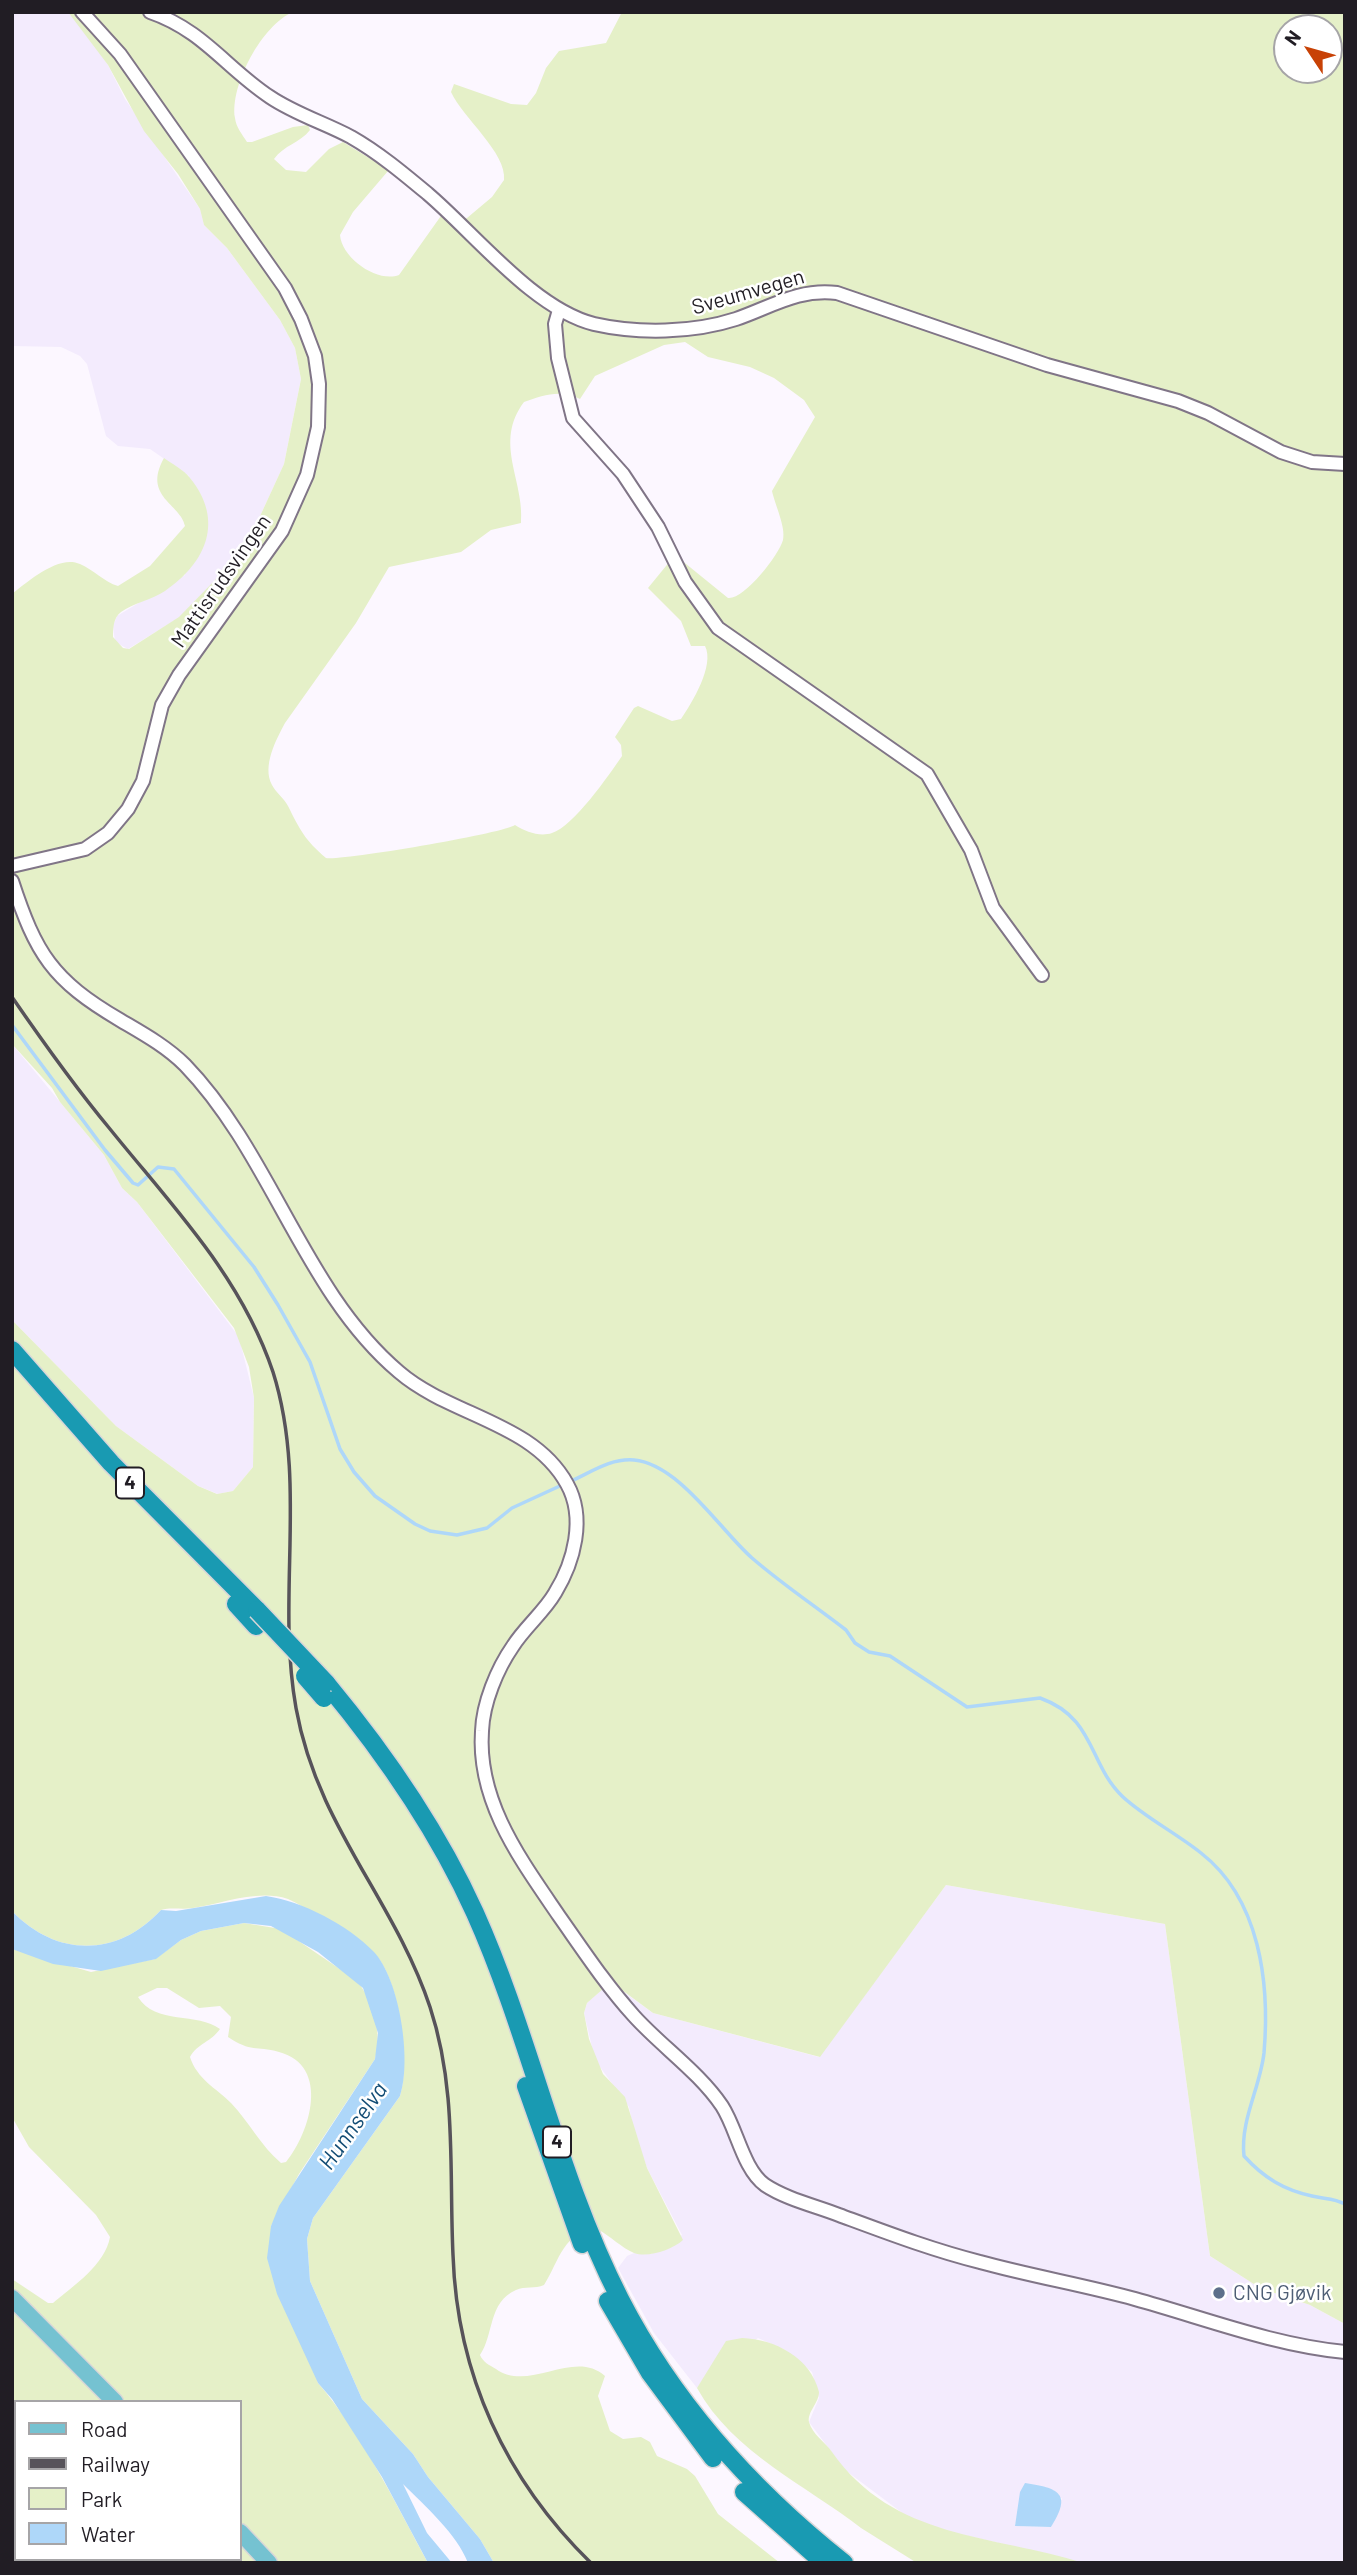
<!DOCTYPE html>
<meta charset="utf-8">
<style>
body{margin:0}
#map{position:relative;width:1357px;height:2575px;overflow:hidden;background:#fcf7ff;font-family:Barlow,sans-serif}
canvas{display:block}
.frame{position:absolute;inset:0;border:14px solid #211d24;pointer-events:none}
.legend{position:absolute;left:14px;top:2400px;width:228px;height:161px;box-sizing:border-box;background:#fff;border:2px solid #a6a5a7;margin:0;padding:9px 12px;list-style:none;font-size:21px;color:#211d24}
.legend li{display:flex;align-items:center;gap:14px;height:35px}
.legend b{width:35px;border:2px solid #a6a5a7}
.north{position:absolute;left:1273px;top:14px;width:70px;height:70px;box-sizing:border-box;background:#fff;border:2px solid #a6a5a7;border-radius:50%;rotate:306deg;font-size:19px;font-weight:700;line-height:28px;text-align:center;color:#211d24}
.north::after{content:'';display:block;margin:auto;width:24px;height:32px;background:#c84206;clip-path:polygon(50% 0,100% 100%,50% 72%,0 100%)}
</style>
<div id="map">
<canvas width="1357" height="2575"></canvas>
<div class="frame"></div>
<ul class="legend">
<li><b style="height:9px;background:#75c2d1"></b>Road</li>
<li><b style="height:9px;background:#57535a"></b>Railway</li>
<li><b style="height:19px;background:#e5f0c8"></b>Park</li>
<li><b style="height:19px;background:#aed7f9"></b>Water</li>
</ul>
<div class="north">N</div>
</div>
<script>
const c = document.querySelector('canvas').getContext('2d');
c.lineJoin = 'round';
function paint(path, color) { c.fillStyle = color; c.fill(path, 'evenodd'); }
function trace(path, color, width, dash) { c.strokeStyle = color; c.lineWidth = width; c.lineCap = dash ? 'butt' : 'round'; c.setLineDash(dash || []); c.stroke(path); }
function label(font, color, halo, rows, align = 'center') {
  c.font = font + ' Barlow,sans-serif'; c.lineWidth = 5; c.setLineDash([]); c.textBaseline = 'middle'; c.strokeStyle = halo; c.fillStyle = color; for (const [text, x, y, turn = 0] of rows) {
    c.save(); c.translate(x, y); c.rotate((+turn || 0) * Math.PI / 180); c.textAlign = isNaN(turn) ? turn : align; if (halo) c.strokeText(text, 0, 0); c.fillText(text, 0, 0); c.restore();
  }
}
paint(new Path2D(`
 M 12,12 L 68,12 L 81,26 L 108,65 L 125,99 L 200,209 L 204,225 L 227,248 L 280,320 L 295,348 L 301,379 L 284,464 L 255,527 L 217,578 L 180,617 L 128,649 L 115,642 L 113,626 L 117,616 L 185,575 L 189,476 L 150,449 L 118,446 L 106,436 L 87,364 L 80,356 L 61,347 L 12,346 Z
 M 12,1044 L 104,1155 L 122,1188 L 137,1202 L 239,1337 L 254,1398 L 253,1467 L 233,1491 L 218,1494 L 198,1486 L 116,1426 L 12,1320 Z
 M 946,1885 L 1165,1924 L 1210,2256 L 1260,2288 L 1310,2305 L 1345,2324 L 1345,2563 L 1084,2563 L 934,2528 L 905,2515 L 845,2470 L 809,2422 L 819,2398 L 812,2372 L 785,2350 L 758,2338 L 702,2381 L 697,2388 L 654,2333 L 618,2268 L 627,2256 L 634,2253 L 651,2254 L 682,2235 L 647,2168 L 634,2132 L 629,2107 L 595,2060 L 584,2013 L 587,2003 L 610,1982 L 653,2013 L 819,2057 ZM 1021,2497 L 1062,2498 L 1051,2527 L 1015,2526 Z`), '#f3ebfd');
paint(new Path2D(`
 M 68,12 L 293,12 C 262,25 230,85 235,118 C 236,127 242,134 247,142 L 252,142 L 293,127 L 308,125 L 310,130 C 300,143 284,145 274,159 L 286,170 L 306,172 L 329,149 L 343,142 L 384,167 L 388,171 L 353,212 L 340,235 C 342,259 378,283 399,275 L 443,213 L 462,220 L 467,218 L 492,197 L 504,180 C 507,153 463,118 451,92 L 454,84 L 511,104 L 527,105 L 536,93 L 546,68 L 559,51 L 606,43 L 622,12 L 1345,12 L 1345,2324 L 1310,2305 L 1260,2288 L 1210,2256 L 1165,1924 L 946,1885 L 820,2057 L 653,2013 L 611,1982 L 587,2003 L 584,2013 L 589,2039 L 603,2074 L 625,2097 L 647,2168 L 683,2240 C 672,2250 648,2258 634,2253 C 622,2248 610,2236 599,2230 C 563,2230 560,2260 544,2285 C 535,2289 525,2286 516,2290 C 488,2302 494,2335 480,2355 C 483,2362 489,2365 496,2369 C 529,2393 574,2348 605,2376 L 598,2396 L 610,2431 L 623,2439 L 641,2437 L 650,2442 L 657,2456 L 687,2469 L 695,2476 L 718,2514 L 780,2563 L 494,2563 L 480,2539 L 428,2477 L 413,2454 L 362,2399 L 310,2281 L 307,2239 L 313,2218 L 400,2096 C 411,2063 399,1977 374,1953 C 362,1942 302,1905 288,1899 C 257,1889 222,1904 193,1908 C 182,1910 171,1907 161,1910 C 118,1957 57,1958 12,1911 L 12,1320 L 116,1426 L 198,1486 L 217,1494 L 233,1491 L 253,1467 L 254,1398 L 249,1367 L 234,1328 L 137,1202 L 122,1188 L 104,1155 L 60,1102 L 52,1088 L 12,1044 L 12,594 C 27,582 59,554 80,564 C 94,570 104,582 118,586 L 150,566 L 185,526 C 181,504 142,497 164,458 C 172,464 184,470 190,478 C 225,521 206,563 165,591 C 152,600 133,603 121,612 C 113,618 113,629 113,637 L 123,648 L 129,649 L 179,617 L 217,578 L 255,527 L 284,464 L 301,379 L 295,348 L 280,320 L 227,248 L 204,225 L 200,209 L 178,174 L 144,131 L 108,65 ZM 1287,28 L 1329,28 L 1329,70 L 1287,70 ZM 685,342 L 708,357 L 750,367 L 774,378 L 804,400 L 815,417 L 772,491 C 775,505 786,527 783,540 C 779,555 744,600 728,598 L 675,555 L 648,588 L 681,621 L 691,646 L 705,646 C 715,665 692,703 681,719 L 672,721 L 638,706 L 634,708 L 615,737 L 621,745 L 622,756 C 609,775 573,827 552,833 C 540,837 526,832 515,825 C 505,833 342,861 326,858 C 305,840 300,830 288,806 C 284,798 276,793 272,785 C 262,766 276,740 285,723 L 356,623 L 389,567 L 461,552 L 491,530 L 521,523 C 525,481 493,443 524,402 C 543,395 561,389 580,399 L 595,376 L 664,345 Z
 M 244,1923 L 281,1929 L 356,1980 C 373,1999 383,2035 375,2059 L 299,2174 L 271,2226 L 318,2383 C 362,2434 396,2504 428,2563 L 12,2563 L 12,2279 L 48,2303 L 53,2303 C 73,2286 105,2265 110,2237 L 96,2215 L 29,2147 L 12,2117 L 12,1949 L 91,1972 L 155,1959 L 181,1940 L 201,1931 ZM 157,1988 L 167,1988 L 199,2008 L 220,2006 L 231,2017 L 228,2037 C 252,2053 255,2045 279,2052 C 331,2066 310,2133 286,2162 L 281,2163 C 261,2146 249,2122 231,2103 C 216,2088 197,2079 190,2057 C 198,2043 211,2042 220,2029 C 198,2012 155,2025 138,1997 ZM 16,2402 L 240,2402 L 240,2559 L 16,2559 Z
 M 742,2338 C 775,2339 811,2358 819,2392 C 819,2403 807,2412 809,2422 C 812,2434 825,2442 832,2452 C 894,2540 991,2534 1084,2563 L 917,2563 L 861,2528 C 806,2485 733,2453 697,2388 L 726,2341 Z`), '#e5f0c8');
paint(new Path2D(`
 M 266,1896 C 302,1901 348,1925 374,1952 C 400,1980 412,2061 400,2096 L 313,2218 L 307,2239 L 310,2281 L 362,2399 L 413,2454 L 428,2477 L 480,2539 L 494,2563 L 468,2563 C 457,2534 425,2506 403,2484 L 427,2533 L 452,2563 L 428,2563 L 382,2477 L 332,2399 L 318,2383 L 277,2294 L 267,2258 L 271,2226 L 279,2206 L 375,2059 L 378,2033 L 363,1988 L 318,1952 L 271,1926 L 244,1923 L 201,1931 L 181,1940 L 156,1959 L 101,1971 L 53,1964 L 12,1949 L 12,1911 C 57,1958 118,1957 161,1910 L 176,1911 Z
 M 1025,2483 C 1058,2488 1073,2493 1051,2527 L 1015,2526 L 1020,2492 Z`), '#aed7f9');
trace(new Path2D(`
 M 12,1025 L 105,1150 L 133,1183 L 138,1185 L 158,1167 L 174,1169 L 254,1267 L 278,1305 L 310,1362 L 340,1449 L 354,1472 L 375,1496 L 415,1524 L 430,1531 L 457,1535 L 487,1528 L 512,1508 L 562,1485
 M 569,1482 C 590,1473 610,1458 634,1460 C 679,1464 721,1531 752,1558 C 782,1584 815,1606 846,1630 L 855,1643 L 869,1652 L 890,1656 L 967,1707 L 1040,1698 C 1096,1718 1088,1764 1123,1797 C 1146,1818 1176,1833 1201,1853 C 1260,1899 1270,1983 1264,2053 C 1260,2088 1240,2121 1244,2156 C 1264,2178 1284,2190 1312,2196 C 1324,2199 1334,2198 1345,2204`), '#aed7f9', 3.5);
const minor = new Path2D(`
 M 150,12 C 203,30 226,68 270,97 C 295,114 325,123 351,137 C 379,153 404,174 428,194 C 475,234 534,309 594,324 C 638,334 693,333 736,319 C 771,307 799,288 837,293 L 1047,365 L 1178,401 L 1208,413 L 1281,452 L 1312,462 L 1345,464
 M 559,310 L 555,324 L 558,358 L 573,418 L 623,474 L 658,527 L 685,582 L 718,628 L 927,774 L 971,850 L 993,908 L 1042,975
 M 12,866 L 85,849 L 108,833 L 128,809 L 143,781 L 162,705 L 179,675 L 282,531 L 307,475 L 318,427 L 319,384 L 315,356 L 301,319 L 285,288 L 120,54 L 82,12
 M 12,881 C 36,954 52,980 120,1020 C 142,1033 166,1046 185,1065 C 272,1155 304,1292 399,1372 C 450,1416 533,1422 567,1484 C 586,1518 574,1562 555,1593 C 544,1612 525,1627 513,1646 C 497,1669 483,1703 482,1731 C 477,1802 521,1860 559,1916 C 583,1950 606,1985 634,2016 C 661,2046 699,2072 722,2106 C 737,2129 743,2169 765,2185 C 786,2199 816,2206 839,2215 C 885,2232 932,2250 980,2262 C 1031,2276 1084,2285 1135,2299 C 1204,2318 1273,2345 1345,2352`);
const major = new Path2D(`
 M 12,2298 L 115,2402
 M 240,2532 L 269,2563`);
const highway = new Path2D(`
 M 12,1350 L 111,1463 L 257,1610
 M 236,1604 L 256,1626
 M 326,1683 C 385,1754 437,1829 475,1913 C 531,2038 557,2176 620,2299 C 674,2404 752,2490 844,2563
 M 526,2086 L 582,2244
 M 608,2301 L 650,2373 L 713,2458
 M 744,2492 L 824,2563`);
trace(minor, '#807587', 16);
trace(major, '#d7d6d8', 19);
trace(highway, '#d7d6d8', 21);
trace(minor, '#fff', 12);
trace(major, '#75c2d1', 16);
trace(highway, '#199ab2', 18);
trace(new Path2D(`
 M 12,997 C 43,1042 75,1087 110,1129 C 172,1206 241,1276 273,1372 C 308,1483 276,1596 296,1708 C 317,1826 394,1899 430,2007 C 457,2089 449,2170 453,2255 C 457,2375 506,2480 591,2563`), '#57535a', 3.5);
const highwayBridge = new Path2D(`
 M 257,1610 L 326,1683
 M 305,1676 L 324,1698`);
trace(highwayBridge, '#d7d6d8', 21, []);
trace(highwayBridge, '#199ab2', 18);
for (const [x, y, r, color] of [
 [1219,2293,7,"#5c6f8a"]
]) { const dot = new Path2D(); dot.arc(x, y, r, 0, 2 * Math.PI); c.fillStyle = color; c.fill(dot); trace(dot, '#fff', 2.5); }
for (const [x, y, w] of [
 [130,1483,28],
 [557,2142,28]
]) { const box = new Path2D(); box.roundRect(x - w / 2, y - 15.5, w, 31, 5); c.fillStyle = '#fff'; c.fill(box); trace(box, '#211d24', 2); }
label('bold 19px', '#211d24', null, [
 ["4",130,1483],
 ["4",557,2142]
]);
label('21px', '#211d24', '#fff', [
 ["Sveumvegen",748,292,-16],
 ["Mattisrudsvingen",221,581,-55]
]);
label('21px', '#4e5e75', '#fff', [
 ["CNG Gjøvik",1233,2293]
], 'left');
label('italic 23px', '#134d75', '#fff', [
 ["Hunnselva",353,2126,-55]
]);
</script>
